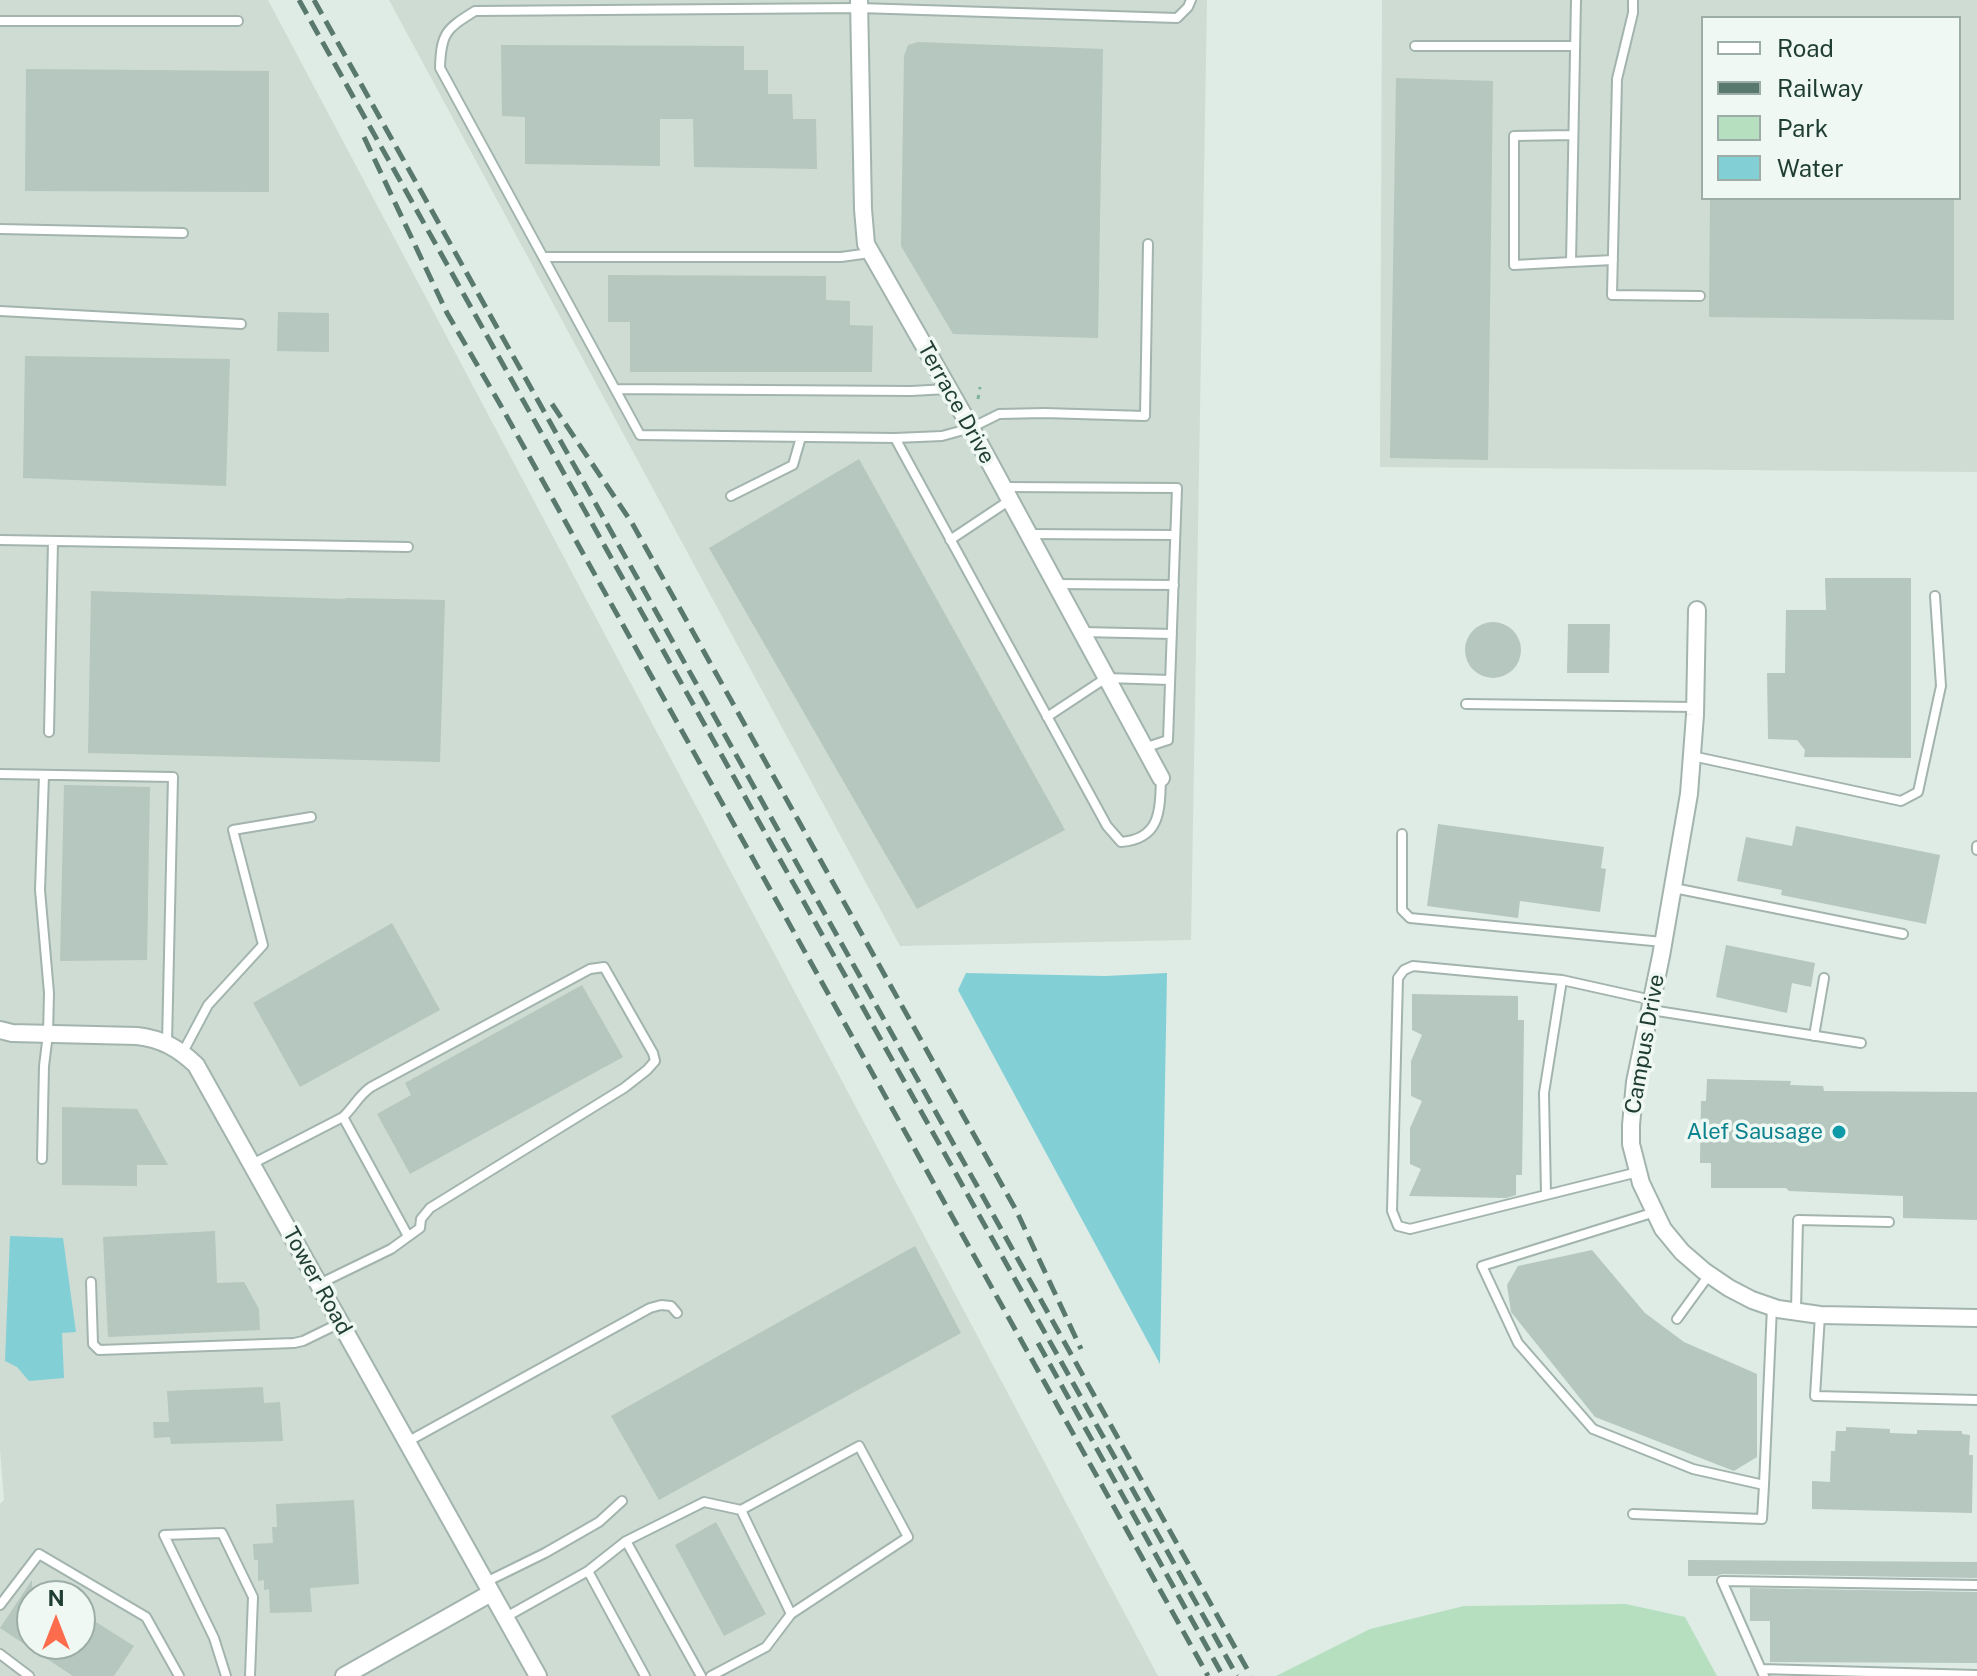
<!DOCTYPE html>
<style>
body{margin:0}
#map{position:relative;width:1977px;height:1676px;overflow:hidden;background:#dfece6;font-family:"Public Sans",sans-serif}
canvas{display:block}
.legend{position:absolute;left:1701px;top:16px;width:260px;height:184px;box-sizing:border-box;background:#f0f8f4;border:2px solid #9cada7;margin:0;padding:10px 14px;list-style:none;font-size:24px;color:#1f3d33}
.legend li{display:flex;align-items:center;gap:16px;height:40px}
.legend b{width:40px;border:2px solid #9cada7}
.north{position:absolute;left:16px;top:1580px;width:80px;height:80px;box-sizing:border-box;background:#f0f8f4;border:2px solid #9cada7;border-radius:50%;rotate:0deg;font-size:22px;font-weight:700;line-height:32px;text-align:center;color:#1f3d33}
.north::after{content:'';display:block;margin:auto;width:28px;height:36px;background:#fd6c4c;clip-path:polygon(50% 0,100% 100%,50% 72%,0 100%)}
</style>
<div id="map">
<canvas width="1977" height="1676"></canvas>
<ul class="legend">
<li><b style="height:10px;background:#fff"></b>Road</li>
<li><b style="height:10px;background:#59796e"></b>Railway</li>
<li><b style="height:22px;background:#b6dfbf"></b>Park</li>
<li><b style="height:22px;background:#83cfd6"></b>Water</li>
</ul>
<div class="north">N</div>
</div>
<script>
const c = document.querySelector('canvas').getContext('2d');
c.lineJoin = 'round';
function paint(path, color) { c.fillStyle = color; c.fill(path, 'evenodd'); }
function trace(path, color, width, dash) { c.strokeStyle = color; c.lineWidth = width; c.lineCap = dash ? 'butt' : 'round'; c.setLineDash(dash || []); c.stroke(path); }
function label(font, color, halo, rows, align = 'center') {
  c.font = font + ' "Public Sans",sans-serif'; c.lineWidth = 7; c.setLineDash([]); c.textBaseline = 'middle'; c.strokeStyle = halo; c.fillStyle = color; for (const [text, x, y, turn = 0] of rows) {
    c.save(); c.translate(x, y); c.rotate((+turn || 0) * Math.PI / 180); c.textAlign = isNaN(turn) ? turn : align; if (halo) c.strokeText(text, 0, 0); c.fillText(text, 0, 0); c.restore();
  }
}
paint(new Path2D(`
 M 0,0 L 268,0 L 1158,1676 L 0,1676 L 0,1504 L 4,1500 L 0,1449 ZM 32,1596 L 80,1596 L 80,1644 L 32,1644 Z
 M 389,0 L 1207,0 L 1191,940 L 900,946 Z
 M 1382,0 L 1977,0 L 1977,472 L 1380,467 ZM 1703,18 L 1959,18 L 1959,198 L 1703,198 Z`), '#cedcd4');
paint(new Path2D(`
 M 1626,1604 L 1685,1617 L 1717,1676 L 1276,1676 L 1370,1629 L 1464,1606 Z`), '#b6dfbf');
paint(new Path2D(`
 M 966,973 L 1105,976 L 1167,973 L 1160,1364 L 958,990 Z
 M 10,1236 L 63,1238 L 76,1332 L 62,1333 L 64,1378 L 29,1381 L 17,1367 L 5,1361 Z`), '#83cfd6');
paint(new Path2D(`
 M 918,42 L 1103,49 L 1098,338 L 953,334 L 901,246 L 904,56 L 908,45 Z
 M 501,45 L 744,46 L 744,70 L 768,70 L 768,94 L 792,94 L 793,119 L 816,119 L 817,169 L 694,167 L 693,119 L 660,119 L 660,166 L 525,164 L 525,117 L 502,116 Z
 M 26,69 L 269,71 L 269,192 L 25,191 Z
 M 1396,78 L 1493,81 L 1488,460 L 1390,458 Z
 M 1710,198 L 1954,198 L 1954,320 L 1709,317 Z
 M 608,275 L 826,276 L 826,300 L 850,301 L 850,325 L 873,326 L 872,372 L 630,372 L 630,322 L 608,322 Z
 M 278,312 L 329,313 L 329,352 L 277,351 Z
 M 25,356 L 230,359 L 226,486 L 23,478 Z
 M 859,459 L 1065,830 L 917,909 L 709,548 Z
 M 1825,578 L 1911,578 L 1911,758 L 1804,757 L 1805,750 L 1797,740 L 1768,739 L 1767,673 L 1785,673 L 1786,610 L 1826,610 Z
 M 91,591 L 345,599 L 345,598 L 445,600 L 440,762 L 88,753 Z
 M1465 650a28 28 0 1 1 56 0a28 28 0 1 1-56 0Z
 M 1568,624 L 1610,624 L 1609,673 L 1567,673 Z
 M 64,785 L 150,787 L 147,960 L 60,961 Z
 M 1438,824 L 1604,847 L 1601,868 L 1606,869 L 1600,912 L 1520,901 L 1518,918 L 1427,906 Z
 M 1796,826 L 1940,855 L 1926,924 L 1781,895 L 1782,890 L 1737,881 L 1746,837 L 1792,846 Z
 M 392,923 L 440,1010 L 300,1087 L 253,1003 Z
 M 1726,945 L 1815,963 L 1811,987 L 1792,983 L 1787,1013 L 1716,997 Z
 M 582,985 L 623,1057 L 410,1174 L 377,1114 L 411,1095 L 405,1083 Z
 M 1412,994 L 1518,996 L 1518,1020 L 1524,1020 L 1523,1107 L 1522,1175 L 1516,1175 L 1516,1195 L 1506,1198 L 1409,1196 L 1421,1169 L 1410,1164 L 1410,1128 L 1422,1101 L 1411,1096 L 1411,1061 L 1422,1035 L 1412,1030 Z
 M 1707,1079 L 1791,1081 L 1790,1085 L 1823,1086 L 1824,1091 L 1977,1092 L 1977,1220 L 1903,1218 L 1903,1196 L 1789,1191 L 1786,1188 L 1711,1188 L 1711,1163 L 1700,1163 L 1701,1101 L 1706,1101 Z
 M 62,1107 L 137,1109 L 168,1165 L 137,1165 L 137,1186 L 62,1185 Z
 M 215,1231 L 217,1283 L 244,1282 L 259,1309 L 260,1330 L 108,1337 L 103,1237 Z
 M 915,1246 L 961,1333 L 659,1500 L 611,1416 Z
 M 1592,1250 L 1645,1313 L 1684,1342 L 1757,1374 L 1757,1457 L 1734,1471 L 1595,1417 L 1511,1312 L 1507,1285 L 1518,1266 Z
 M 263,1387 L 264,1403 L 280,1402 L 283,1441 L 171,1444 L 170,1437 L 154,1438 L 153,1422 L 169,1422 L 167,1391 Z
 M 1846,1427 L 1890,1429 L 1890,1433 L 1917,1434 L 1917,1430 L 1962,1431 L 1962,1434 L 1970,1435 L 1969,1455 L 1973,1455 L 1972,1513 L 1812,1509 L 1812,1481 L 1830,1482 L 1831,1451 L 1835,1451 L 1836,1431 L 1846,1431 Z
 M 354,1500 L 359,1584 L 310,1588 L 312,1612 L 270,1613 L 269,1589 L 264,1590 L 264,1580 L 258,1581 L 258,1560 L 254,1560 L 253,1544 L 273,1543 L 272,1527 L 277,1527 L 276,1504 Z
 M 716,1522 L 766,1614 L 724,1636 L 675,1545 Z
 M 1688,1560 L 1977,1562 L 1977,1578 L 1722,1574 L 1717,1576 L 1688,1576 Z
 M 32,1580 L 32,1644 L 80,1644 L 80,1612 L 134,1646 L 114,1676 L 73,1676 L 0,1628 Z
 M 1750,1588 L 1977,1592 L 1977,1663 L 1770,1662 L 1770,1621 L 1750,1621 Z`), '#b5c7be');
const service = new Path2D(`
 M 1576,0 L 1571,262 L 1613,260
 M 1633,0 L 1633,13 L 1617,79 L 1612,295 L 1700,296
 M 0,21 L 238,21
 M 1415,46 L 1575,46
 M 0,229 L 183,233
 M 1148,244 L 1145,416 L 1044,413 L 999,414 L 971,428 L 942,436 L 895,438 L 1107,826 L 1121,842 C 1160,839 1160,812 1161,778
 M 544,257 L 841,257 L 870,253
 M 1571,262 L 1514,265 L 1514,136 L 1573,135
 M 0,311 L 241,324
 M 616,389 L 911,391 L 948,389
 M 895,438 L 640,435 L 440,68 C 441,33 446,29 475,11 L 859,8 L 1177,18 L 1188,7 L 1191,0
 M 1004,487 L 1177,488 L 1168,740 L 1144,748
 M 731,496 L 793,465 L 801,437
 M 1029,534 L 1175,535
 M 0,540 L 408,547
 M 950,540 L 1010,500
 M 1056,584 L 1174,585
 M 1082,632 L 1172,634
 M 1466,704 L 1695,707
 M 1047,717 L 1106,678 L 1170,680
 M 49,732 L 53,541
 M 1692,756 L 1901,801 L 1918,792 L 1941,686 L 1935,596
 M 0,774 L 173,777 L 167,1043
 M 1402,834 L 1402,910 L 1410,918 L 1663,942
 M 1977,846 L 1977,850
 M 1674,888 L 1903,934
 M 1651,1010 L 1861,1043
 M 1814,1036 L 1824,978
 M 183,1052 L 208,1005 L 263,945 L 233,830 L 311,817
 M 343,1117 L 408,1236
 M 42,1159 L 44,1066 L 48,1034 L 49,993 L 40,890 L 44,775
 M 252,1164 L 343,1117 C 354,1107 358,1096 371,1087 L 590,969 L 604,967 L 653,1053 L 655,1061 L 647,1070 L 624,1088 L 430,1208 L 421,1219 L 420,1228 L 391,1249 L 319,1284
 M 1638,1172 L 1410,1229 L 1398,1226 L 1392,1211 L 1398,978 L 1404,970 L 1413,966 L 1562,980 L 1652,1000
 M 1546,1195 L 1544,1093 L 1562,980
 M 1655,1212 L 1482,1266 L 1518,1343 L 1593,1429 L 1693,1469 L 1764,1485 L 1772,1307
 M 91,1282 L 93,1344 L 99,1350 L 294,1343 L 303,1341 L 340,1323
 M 1796,1311 L 1798,1220 L 1889,1222
 M 1820,1315 L 1815,1396 L 1977,1400
 M 1677,1319 L 1709,1275
 M 407,1442 L 650,1308 L 661,1305 L 671,1306 L 677,1313
 M 1633,1514 L 1762,1519 L 1764,1485
 M 626,1541 L 701,1676
 M 588,1571 L 645,1676
 M 486,1582 L 545,1553 L 599,1522 L 622,1501
 M 0,1605 L 39,1554 L 146,1617 L 179,1676
 M 506,1617 L 588,1571 L 626,1541 L 704,1502 L 741,1510
 M 0,1654 L 29,1676
 M 1761,1669 L 1977,1675
 M 226,1676 L 214,1638 L 164,1535 L 222,1533 L 253,1597 L 250,1676
 M 711,1676 L 766,1647 L 791,1614 L 908,1537 L 859,1446 L 741,1510 L 791,1614
 M 1764,1676 L 1722,1581 L 1977,1585`);
const minor = new Path2D(`
 M 859,0 L 863,209 L 866,244 L 971,428 L 1161,778
 M 1697,610 L 1695,715 L 1689,794 L 1661,956 L 1635,1082 L 1631,1125 L 1631,1144 L 1641,1183 L 1663,1229 L 1682,1252 L 1704,1271 L 1729,1288 L 1752,1300 L 1778,1309 L 1820,1315 L 1977,1318
 M 0,1030 L 12,1033 L 137,1036 C 162,1039 178,1048 196,1065 L 538,1676
 M 344,1676 L 491,1593`);
trace(service, '#a2b4ad', 12);
trace(minor, '#a2b4ad', 20);
trace(new Path2D(`
 M 978,399 L 980,387`), '#7db29e', 3, [4, 6]);
trace(service, '#fff', 8);
trace(minor, '#fff', 16);
trace(new Path2D(`
 M 299,0 L 1237,1676
 M 314,0 L 1251,1676
 M 364,137 L 447,313 L 501,406 L 1208,1676
 M 552,404 L 632,523 L 1016,1210 L 1081,1349
 M 1038,1343 L 1223,1676`), '#59796e', 5, [16, 8]);
for (const [x, y, r, color] of [
 [1839,1132,8,"#0f9aa8"]
]) { const dot = new Path2D(); dot.arc(x, y, r, 0, 2 * Math.PI); c.fillStyle = color; c.fill(dot); trace(dot, '#f0f8f4', 3); }
label('22px', '#1f3d33', '#f0f8f4', [
 ["Terrace Drive",956,403,61],
 ["Campus Drive",1645,1044,-80],
 ["Tower Road",317,1281,61]
]);
label('22px', '#0d838f', '#f0f8f4', [
 ["Alef Sausage",1823,1132]
], 'right');
</script>
